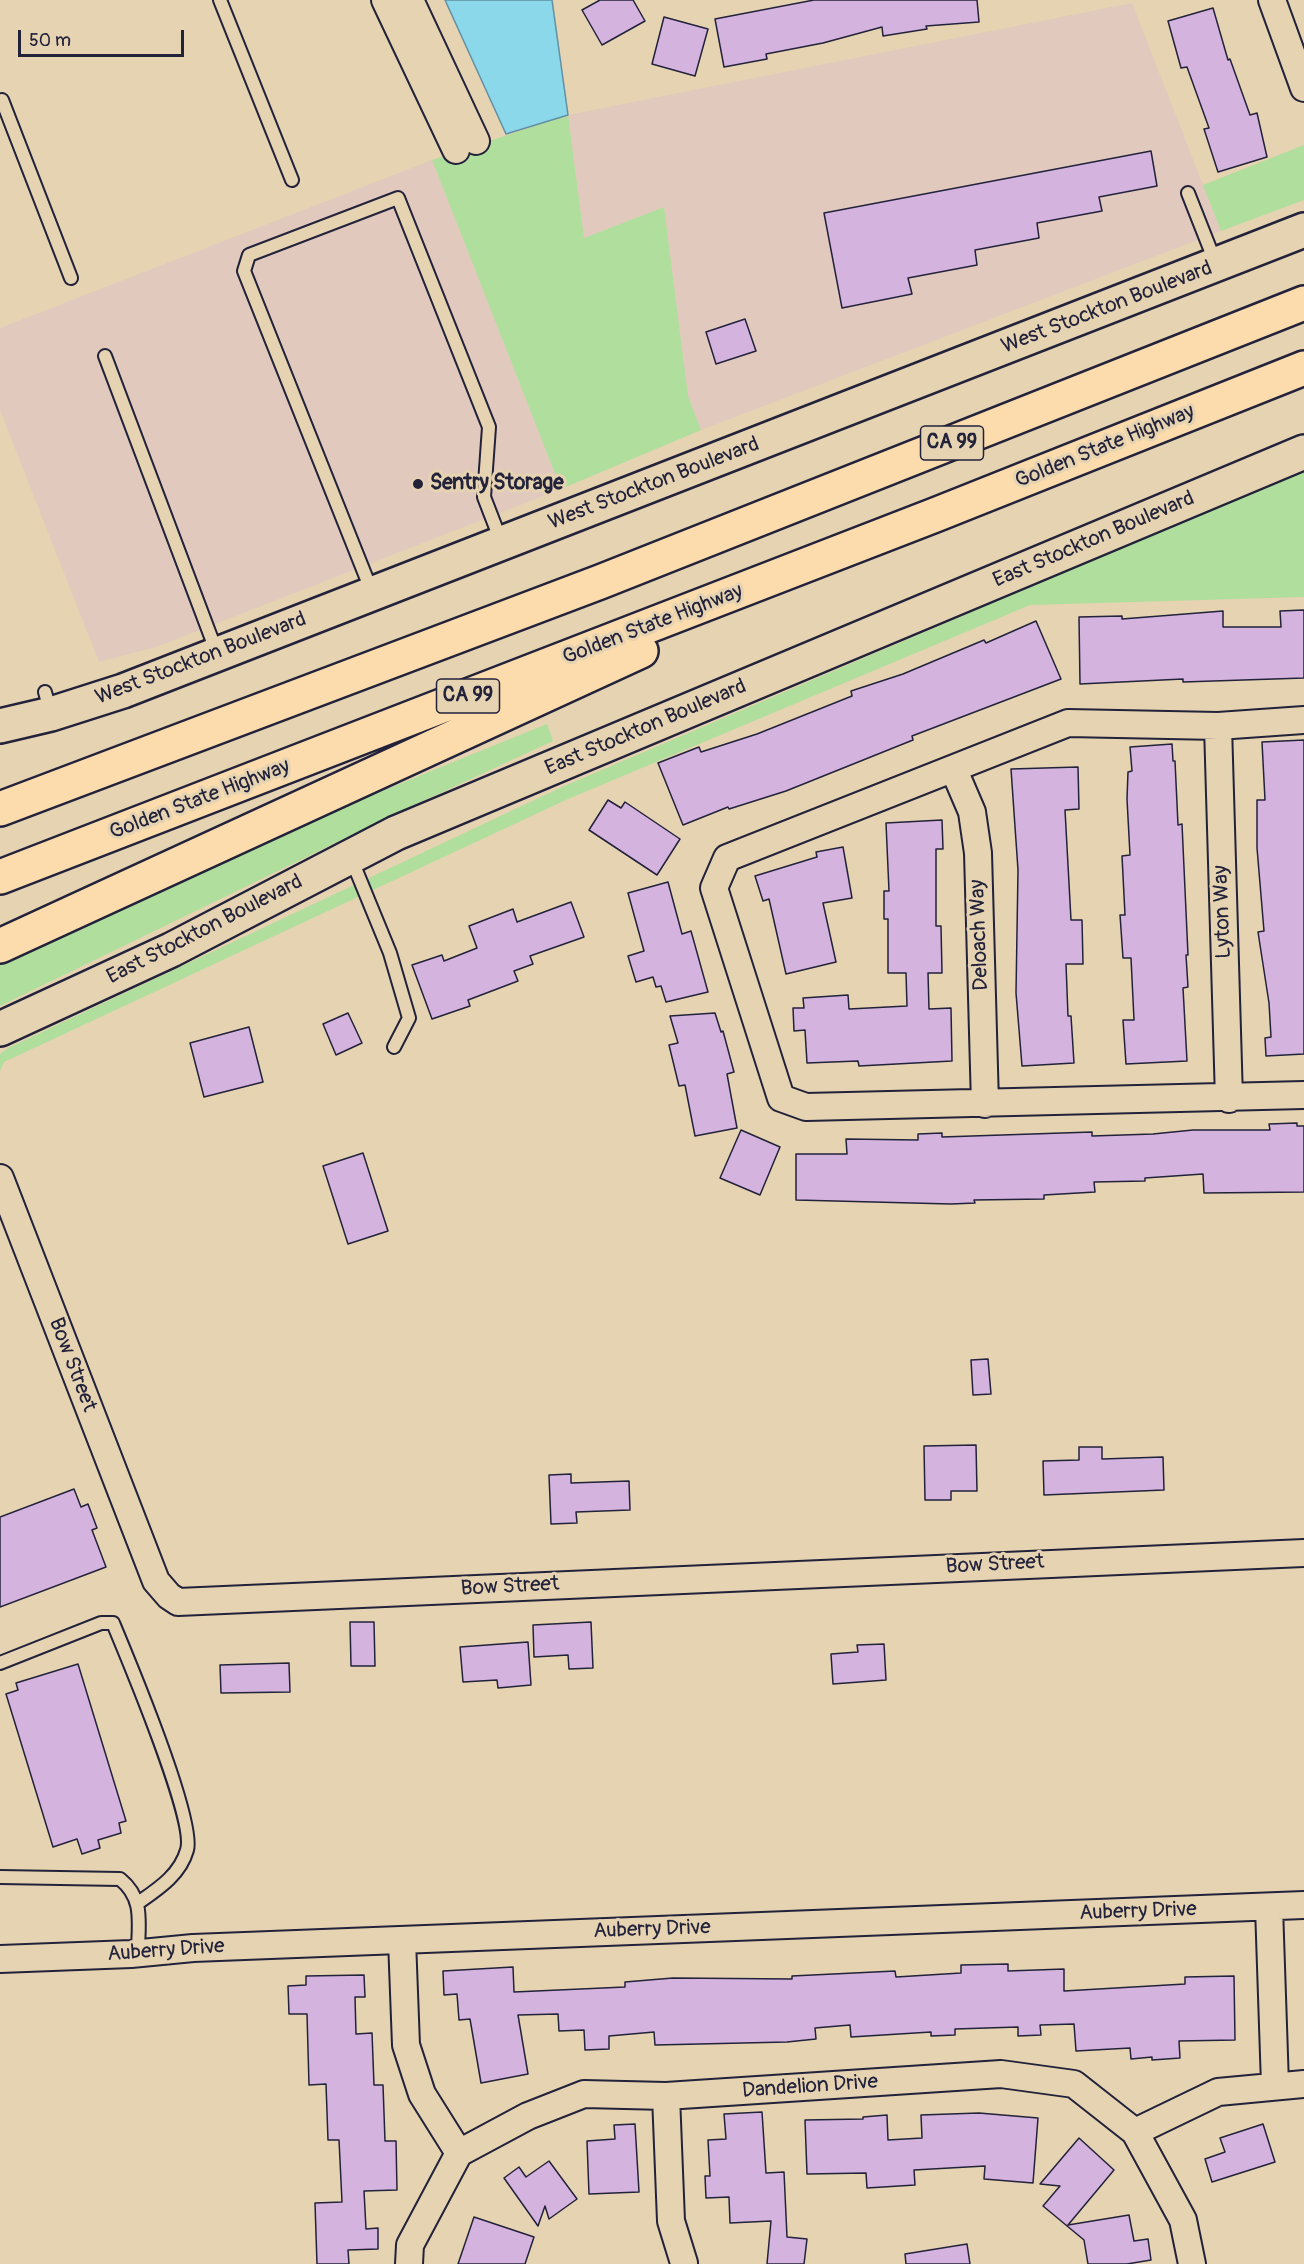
<!DOCTYPE html>
<style>
body{margin:0}
#map{position:relative;width:1304px;height:2264px;overflow:hidden;background:#e6d3b1;font-family:Pangolin,sans-serif}
canvas{display:block}
.scale{position:absolute;left:18px;top:30px;width:166px;height:27px;box-sizing:border-box;border:3px solid #22223b;border-top:0;padding-left:8px;font-size:18px;line-height:21px;white-space:nowrap;color:#22223b;-webkit-text-stroke:4px #e6d3b1;paint-order:stroke}
</style>
<div id="map">
<canvas width="1304" height="2264"></canvas>
<div class="scale">50 m</div>
</div>
<script>
const c = document.querySelector('canvas').getContext('2d');
c.lineJoin = 'round';
function paint(path, color) { c.fillStyle = color; c.fill(path, 'evenodd'); }
function trace(path, color, width, dash) { c.strokeStyle = color; c.lineWidth = width; c.lineCap = dash ? 'butt' : 'round'; c.setLineDash(dash || []); c.stroke(path); }
function label(font, color, halo, rows, align = 'center') {
  c.font = font + ' Pangolin,sans-serif'; c.lineWidth = 6; c.setLineDash([]); c.textBaseline = 'middle'; c.strokeStyle = halo; c.fillStyle = color; for (const [text, x, y, turn = 0] of rows) {
    c.save(); c.translate(x, y); c.rotate((+turn || 0) * Math.PI / 180); c.textAlign = isNaN(turn) ? turn : align; if (halo) c.strokeText(text, 0, 0); c.fillText(text, 0, 0); c.restore();
  }
}
paint(new Path2D(`
 M 1132,3 L 1221,231 L 701,430 L 688,397 L 664,207 L 584,238 L 568,115 Z
 M 432,160 L 561,489 L 156,647 L 99,662 L 0,410 L 0,328 Z`), '#e1c9be');
paint(new Path2D(`
 M 568,115 L 584,238 L 664,207 L 688,396 L 701,430 L 561,489 L 432,160 Z
 M 1304,145 L 1304,200 L 1221,231 L 1203,185 Z
 M 1304,470 L 1304,597 L 1030,605 L 568,799 L 4,1062 L 0,1071 L 0,1054 L 8,1048 L 562,787 Z
 M 547,724 L 553,741 L 395,814 L 0,1006 L 0,958 L 202,864 Z`), '#afde9d');
const water = new Path2D(`
 M 445,0 L 552,0 L 568,115 L 506,134 Z`);
paint(water, '#8bd8ea');
trace(water, '#618fa4', 1.5);
const building = new Path2D(`
 M 600,0 L 633,0 L 645,21 L 602,45 L 582,10 Z
 M 814,0 L 977,0 L 979,22 L 926,26 L 927,29 L 883,36 L 882,27 L 823,43 L 766,54 L 767,59 L 724,67 L 715,19 Z
 M 1213,8 L 1228,60 L 1230,59 L 1250,115 L 1257,113 L 1267,157 L 1218,172 L 1204,129 L 1209,128 L 1187,67 L 1181,68 L 1168,21 Z
 M 664,17 L 708,29 L 695,76 L 652,64 Z
 M 1151,151 L 1157,186 L 1099,197 L 1102,211 L 1037,223 L 1039,238 L 975,250 L 977,265 L 908,278 L 912,294 L 842,308 L 824,213 Z
 M 745,319 L 756,351 L 716,364 L 706,332 Z
 M 1304,610 L 1304,678 L 1183,682 L 1183,679 L 1080,684 L 1079,617 L 1122,616 L 1122,619 L 1223,611 L 1223,627 L 1281,627 L 1280,611 Z
 M 1036,621 L 1061,679 L 912,736 L 913,740 L 786,791 L 729,809 L 728,807 L 683,825 L 658,763 L 699,747 L 701,752 L 757,734 L 852,696 L 851,691 L 903,674 L 984,640 L 986,643 Z
 M 1304,740 L 1304,1054 L 1266,1056 L 1265,1038 L 1271,1037 L 1269,1003 L 1258,932 L 1264,931 L 1257,848 L 1257,800 L 1265,800 L 1262,742 Z
 M 1172,744 L 1173,761 L 1175,761 L 1178,825 L 1182,824 L 1188,955 L 1186,955 L 1188,987 L 1183,988 L 1187,1061 L 1126,1064 L 1123,1020 L 1134,1020 L 1131,958 L 1123,958 L 1120,915 L 1125,915 L 1122,856 L 1130,855 L 1127,799 L 1128,772 L 1132,771 L 1130,747 Z
 M 1078,767 L 1079,809 L 1065,810 L 1071,920 L 1082,920 L 1083,964 L 1066,964 L 1068,1016 L 1071,1016 L 1074,1063 L 1022,1066 L 1016,993 L 1018,870 L 1011,769 Z
 M 608,800 L 621,808 L 625,802 L 680,839 L 657,875 L 589,830 Z
 M 942,820 L 943,849 L 936,849 L 936,926 L 941,926 L 942,973 L 928,973 L 929,1009 L 951,1008 L 952,1061 L 859,1066 L 858,1061 L 807,1063 L 805,1030 L 794,1031 L 793,1008 L 804,1008 L 803,998 L 848,995 L 849,1009 L 907,1006 L 906,973 L 888,973 L 888,919 L 884,919 L 884,891 L 889,891 L 886,823 Z
 M 843,847 L 852,898 L 823,903 L 836,962 L 786,974 L 769,899 L 763,901 L 755,876 L 817,857 L 816,852 Z
 M 668,882 L 682,934 L 691,931 L 708,992 L 666,1002 L 661,986 L 656,987 L 653,977 L 636,982 L 628,956 L 644,951 L 628,893 Z
 M 571,902 L 584,937 L 530,956 L 533,964 L 514,971 L 518,981 L 468,1000 L 470,1006 L 432,1019 L 412,965 L 442,955 L 444,961 L 477,948 L 469,926 L 513,909 L 517,922 Z
 M 348,1013 L 362,1043 L 336,1055 L 323,1024 Z
 M 715,1013 L 721,1032 L 723,1031 L 734,1072 L 727,1074 L 737,1128 L 695,1136 L 685,1085 L 679,1086 L 669,1045 L 678,1043 L 670,1016 Z
 M 249,1027 L 263,1082 L 204,1097 L 190,1043 Z
 M 1297,1123 L 1297,1126 L 1304,1126 L 1304,1192 L 1204,1193 L 1203,1174 L 1145,1178 L 1145,1181 L 1094,1182 L 1095,1192 L 1044,1195 L 1044,1199 L 974,1200 L 975,1203 L 951,1204 L 796,1200 L 796,1154 L 847,1154 L 846,1139 L 918,1140 L 918,1134 L 942,1133 L 942,1137 L 1092,1132 L 1092,1136 L 1153,1134 L 1193,1130 L 1270,1130 L 1269,1124 Z
 M 741,1130 L 780,1147 L 760,1195 L 720,1178 Z
 M 363,1153 L 388,1231 L 348,1244 L 323,1166 Z
 M 988,1359 L 991,1394 L 973,1395 L 971,1360 Z
 M 976,1445 L 977,1491 L 951,1491 L 951,1500 L 925,1500 L 924,1446 Z
 M 1079,1447 L 1102,1447 L 1102,1459 L 1163,1457 L 1164,1490 L 1044,1495 L 1043,1461 L 1079,1460 Z
 M 571,1474 L 571,1483 L 629,1481 L 630,1510 L 576,1512 L 577,1523 L 551,1524 L 549,1475 Z
 M 74,1489 L 81,1507 L 88,1504 L 97,1528 L 92,1530 L 106,1567 L 0,1607 L 0,1517 Z
 M 350,1622 L 374,1622 L 375,1666 L 351,1666 Z
 M 591,1622 L 593,1668 L 569,1669 L 568,1655 L 534,1657 L 533,1625 Z
 M 528,1642 L 531,1685 L 498,1688 L 497,1680 L 463,1682 L 460,1647 Z
 M 884,1644 L 886,1680 L 833,1684 L 831,1654 L 858,1652 L 857,1645 Z
 M 289,1663 L 290,1692 L 221,1693 L 220,1665 Z
 M 78,1664 L 126,1821 L 119,1823 L 121,1833 L 98,1840 L 100,1848 L 82,1854 L 77,1839 L 53,1847 L 6,1694 L 18,1690 L 16,1683 Z
 M 1008,1964 L 1008,1971 L 1064,1969 L 1064,1991 L 1185,1984 L 1185,1977 L 1234,1976 L 1235,2040 L 1179,2041 L 1180,2058 L 1152,2060 L 1152,2057 L 1131,2059 L 1130,2048 L 1076,2051 L 1074,2024 L 1040,2025 L 1041,2035 L 1018,2036 L 1018,2027 L 955,2029 L 955,2035 L 931,2036 L 931,2032 L 851,2037 L 850,2025 L 815,2028 L 816,2039 L 787,2042 L 655,2045 L 654,2032 L 609,2036 L 609,2049 L 585,2050 L 584,2030 L 559,2031 L 558,2014 L 518,2015 L 528,2074 L 481,2083 L 470,2019 L 459,2020 L 457,1994 L 444,1995 L 443,1971 L 513,1967 L 514,1992 L 625,1987 L 625,1982 L 673,1978 L 792,1979 L 792,1976 L 895,1971 L 896,1977 L 961,1973 L 961,1965 Z
 M 364,1975 L 365,1997 L 355,1997 L 356,2034 L 372,2033 L 374,2085 L 383,2085 L 385,2141 L 396,2141 L 397,2190 L 364,2191 L 366,2229 L 378,2228 L 378,2249 L 348,2250 L 349,2264 L 317,2264 L 315,2203 L 342,2202 L 339,2140 L 328,2140 L 326,2084 L 309,2085 L 307,2014 L 289,2014 L 288,1986 L 306,1985 L 306,1976 Z
 M 762,2112 L 766,2173 L 784,2172 L 787,2237 L 807,2239 L 804,2264 L 767,2264 L 771,2221 L 730,2223 L 729,2197 L 706,2198 L 705,2176 L 710,2176 L 708,2140 L 726,2139 L 724,2114 Z
 M 979,2113 L 1038,2118 L 1033,2183 L 984,2179 L 985,2166 L 914,2170 L 915,2185 L 867,2188 L 866,2173 L 807,2174 L 805,2120 L 863,2119 L 863,2117 L 887,2115 L 888,2140 L 922,2138 L 921,2115 Z
 M 635,2124 L 639,2192 L 589,2194 L 587,2141 L 615,2139 L 614,2125 Z
 M 1263,2124 L 1275,2162 L 1212,2182 L 1205,2159 L 1225,2152 L 1220,2138 Z
 M 1079,2138 L 1114,2170 L 1068,2225 L 1129,2215 L 1134,2241 L 1148,2239 L 1151,2260 L 1127,2264 L 1088,2264 L 1084,2240 L 1043,2206 L 1060,2186 L 1040,2184 Z
 M 549,2161 L 577,2199 L 549,2219 L 545,2206 L 538,2226 L 504,2178 L 519,2167 L 526,2177 Z
 M 474,2217 L 534,2237 L 525,2264 L 458,2264 Z
 M 967,2244 L 970,2264 L 906,2264 L 905,2254 Z`);
paint(building, '#d4b3de');
trace(building, '#22223b', 1.5);
const lane = new Path2D(`
 M 220,0 L 292,180
 M 2,100 L 71,278
 M 1188,193 L 1216,264
 M 105,356 L 217,653
 M 372,592 L 244,271 L 249,255 L 398,198 L 489,427 L 484,497 L 501,541
 M 45,692 L 51,714
 M 351,858 L 390,953 L 409,1018 L 394,1047
 M 0,1663 L 101,1623 L 113,1623 C 128,1659 196,1821 187,1850 C 180,1875 158,1889 138,1903
 M 0,1877 L 120,1879 C 145,1899 138,1924 138,1953`);
const street = new Path2D(`
 M 385,0 L 456,150
 M 410,0 L 476,141
 M 1272,0 L 1304,88
 M 1304,720 L 1218,726 L 1068,723 L 727,858 L 714,888 L 781,1098 L 806,1107 L 1304,1095
 M 1218,726 L 1229,1099
 M 954,770 L 972,812 L 978,853 L 985,1104
 M 0,1178 L 156,1581 L 169,1596 L 178,1602 L 1304,1553
 M 1269,1907 L 1275,2085
 M 402,1940 L 406,2045 L 422,2094 L 459,2153
 M 0,1959 L 131,1954 L 193,1948 L 1304,1905
 M 666,2096 L 671,2221 L 684,2263
 M 1135,2132 L 1218,2092 L 1304,2084
 M 409,2264 L 410,2245 L 459,2153 L 528,2116 L 584,2094 L 666,2096 L 1001,2074 L 1074,2084 L 1135,2132 L 1183,2220 L 1192,2264`);
const secondary = new Path2D(`
 M 0,726 L 51,714 L 123,691 L 1304,230
 M 0,1029 L 171,950 L 396,833 L 1304,452`);
const highway = new Path2D(`
 M 0,809 L 600,582 L 1304,303
 M 0,877 L 935,515 L 1304,368
 M 0,946 L 641,651`);
trace(lane, '#22223b', 16);
trace(street, '#22223b', 30);
trace(secondary, '#22223b', 38);
trace(highway, '#22223b', 38);
trace(lane, '#e6d3b1', 12);
trace(street, '#e6d3b1', 26);
trace(secondary, '#e6d3b1', 33);
trace(highway, '#fcdcac', 33);
for (const [x, y, r, color] of [
 [418,484,6,"#22223b"]
]) { const dot = new Path2D(); dot.arc(x, y, r, 0, 2 * Math.PI); c.fillStyle = color; c.fill(dot); trace(dot, '#e6d3b1', 2); }
for (const [x, y, w] of [
 [952,443,63],
 [468,696,63]
]) { const box = new Path2D(); box.roundRect(x - w / 2, y - 17, w, 34, 4.5); c.fillStyle = '#e6d3b1'; c.fill(box); trace(box, '#22223b', 1.5); }
label('bold 20px', '#22223b', null, [
 ["CA 99",952,443],
 ["CA 99",468,696]
]);
label('21px', '#22223b', '#e6d3b1', [
 ["West Stockton Boulevard",1107,308,-21],
 ["Golden State Highway",1105,447,-22],
 ["West Stockton Boulevard",654,484,-21],
 ["East Stockton Boulevard",1094,540,-23],
 ["Golden State Highway",653,625,-21],
 ["West Stockton Boulevard",201,659,-21],
 ["East Stockton Boulevard",646,728,-23],
 ["Golden State Highway",200,800,-21],
 ["Lyton Way",1223,912,-92],
 ["East Stockton Boulevard",205,930,-27],
 ["Deloach Way",980,935,-92],
 ["Bow Street",72,1365,69],
 ["Bow Street",995,1565,-3],
 ["Bow Street",510,1587,-3],
 ["Auberry Drive",1138,1912,-2],
 ["Auberry Drive",652,1930,-2],
 ["Auberry Drive",166,1951,-4],
 ["Dandelion Drive",810,2087,-4]
]);
label('bold 21px', '#22223b', '#e6d3b1', [
 ["Sentry Storage",430,484]
], 'left');
</script>
